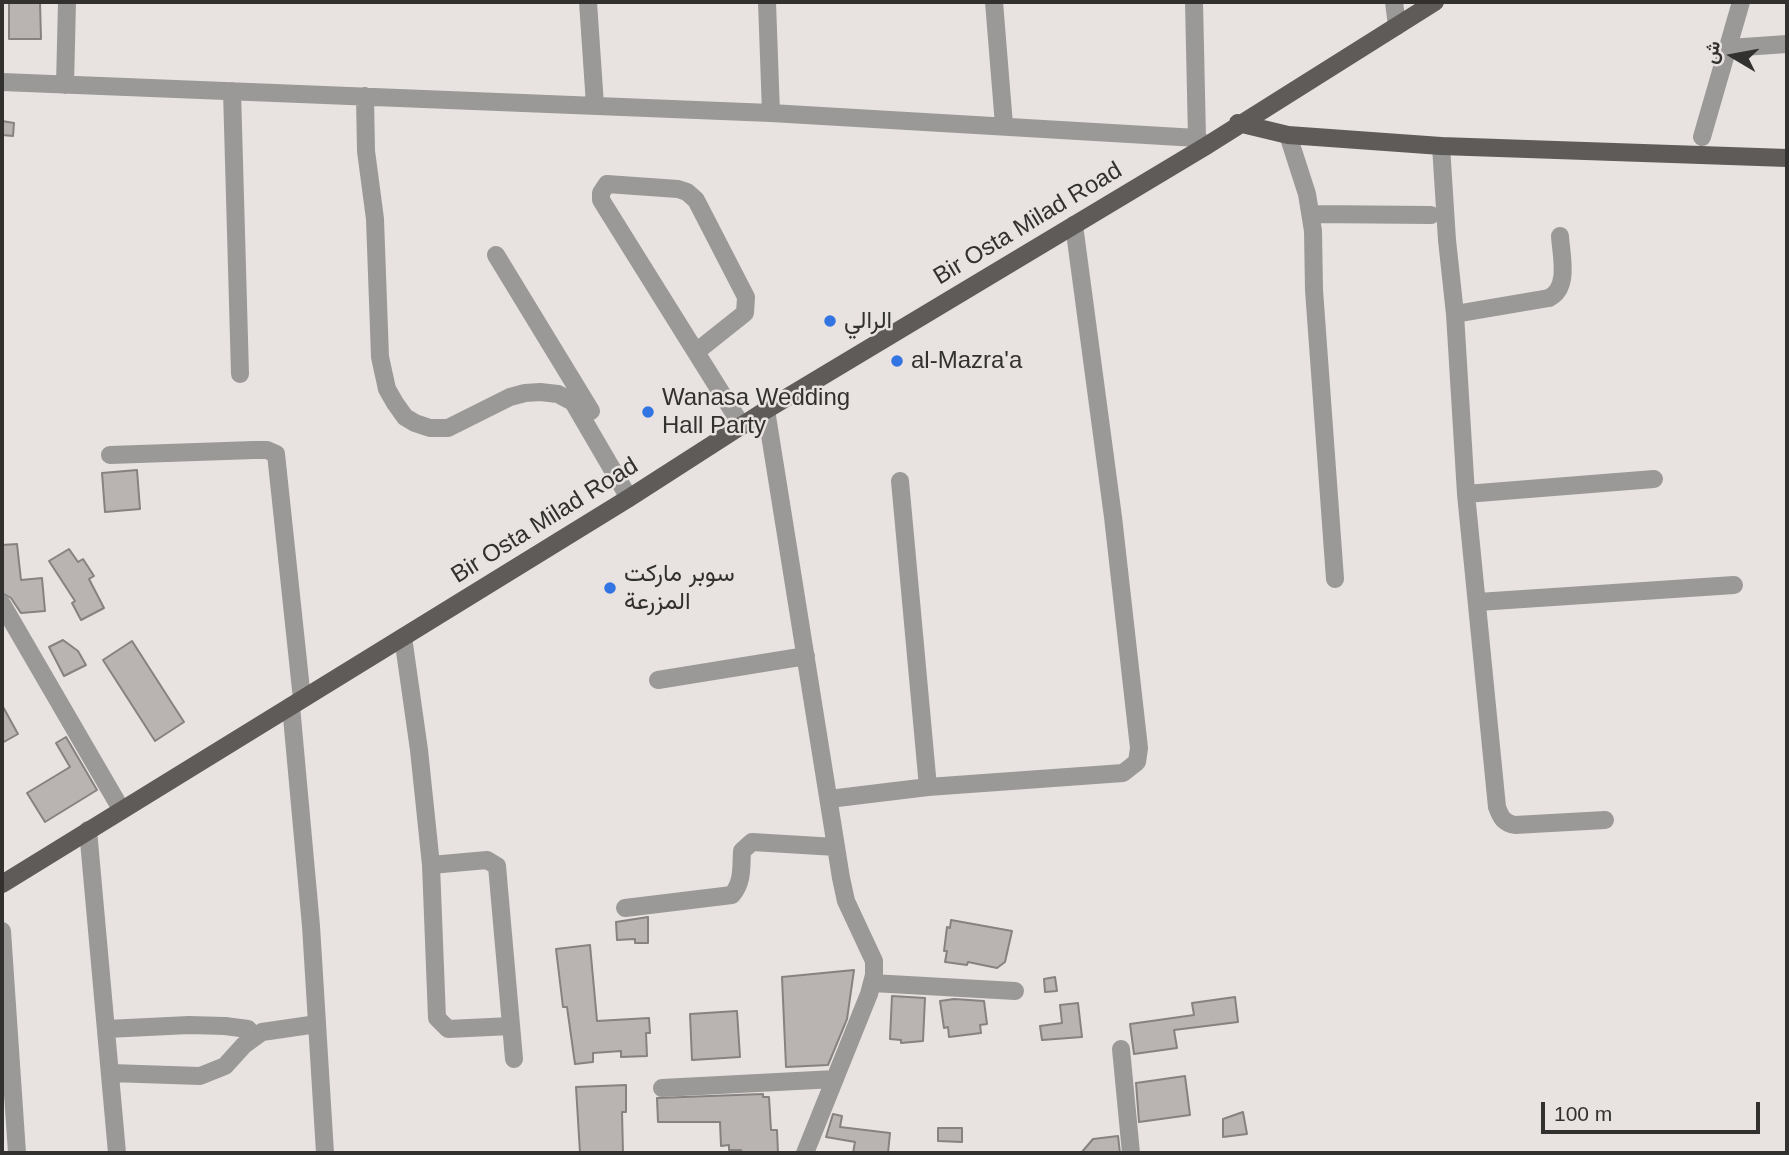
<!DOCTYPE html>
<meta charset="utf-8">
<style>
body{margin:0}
#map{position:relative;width:1789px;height:1155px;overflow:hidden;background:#e8e3e0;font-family:Arial,Vazirmatn,sans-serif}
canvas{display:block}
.frame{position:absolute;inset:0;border:4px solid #323130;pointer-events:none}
.north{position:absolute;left:1698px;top:21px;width:70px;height:70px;-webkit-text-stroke:5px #e8e3e0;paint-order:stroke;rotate:280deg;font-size:19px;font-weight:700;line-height:28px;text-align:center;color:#323130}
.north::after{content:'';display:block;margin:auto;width:24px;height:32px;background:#323130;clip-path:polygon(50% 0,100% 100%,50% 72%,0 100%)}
.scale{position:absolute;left:1541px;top:1102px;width:219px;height:32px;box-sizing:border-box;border:4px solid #323130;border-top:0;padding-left:9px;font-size:21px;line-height:24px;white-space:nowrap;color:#323130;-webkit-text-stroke:5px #e8e3e0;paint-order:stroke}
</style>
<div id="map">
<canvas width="1789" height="1155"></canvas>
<div class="frame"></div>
<div class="north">ش</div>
<div class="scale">100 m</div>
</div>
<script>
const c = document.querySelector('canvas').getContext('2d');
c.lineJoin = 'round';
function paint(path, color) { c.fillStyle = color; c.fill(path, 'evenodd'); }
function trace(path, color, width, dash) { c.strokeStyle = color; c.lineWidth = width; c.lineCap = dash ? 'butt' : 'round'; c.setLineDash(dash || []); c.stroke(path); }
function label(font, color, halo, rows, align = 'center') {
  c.font = font + ' Arial,Vazirmatn,sans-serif'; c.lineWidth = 5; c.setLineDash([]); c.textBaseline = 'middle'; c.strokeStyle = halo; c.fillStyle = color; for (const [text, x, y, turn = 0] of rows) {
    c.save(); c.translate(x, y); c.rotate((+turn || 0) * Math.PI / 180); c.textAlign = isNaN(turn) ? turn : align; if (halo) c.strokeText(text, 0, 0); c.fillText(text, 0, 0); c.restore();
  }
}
const building = new Path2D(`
 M 9,2 L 40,2 L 41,39 L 9,39 Z
 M 2,121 L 14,123 L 13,136 L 2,135 Z
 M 137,470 L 140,509 L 105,512 L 102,473 Z
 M 17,544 L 21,580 L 42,578 L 45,611 L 21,613 L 11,598 L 2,593 L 2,545 Z
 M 69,549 L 78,562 L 83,559 L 94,576 L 89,579 L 104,608 L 81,620 L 72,603 L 75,601 L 49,561 Z
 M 63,640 L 78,651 L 86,665 L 64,676 L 49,647 Z
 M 132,641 L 184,722 L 155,741 L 103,660 Z
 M 2,705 L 18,734 L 2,743 Z
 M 66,737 L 97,790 L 45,822 L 27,793 L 70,767 L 56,743 Z
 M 648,917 L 648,943 L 635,943 L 635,939 L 617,940 L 616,922 Z
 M 951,920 L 1012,931 L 1005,962 L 997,968 L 968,962 L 967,965 L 945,962 L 947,951 L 944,951 L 947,927 L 950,928 Z
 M 590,945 L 597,1021 L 649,1018 L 650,1033 L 646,1033 L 647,1056 L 621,1057 L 621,1051 L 593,1053 L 593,1062 L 575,1064 L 567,1007 L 563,1007 L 556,949 Z
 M 854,970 L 847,1019 L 828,1065 L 786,1067 L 782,977 Z
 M 1055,977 L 1057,991 L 1045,992 L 1044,979 Z
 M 892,996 L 925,998 L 923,1041 L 901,1043 L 901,1040 L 890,1039 Z
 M 1235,997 L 1238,1022 L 1174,1030 L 1177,1048 L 1134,1054 L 1130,1024 L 1194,1015 L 1192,1003 Z
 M 954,999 L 984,1001 L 987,1024 L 980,1025 L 981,1033 L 949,1037 L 948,1027 L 944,1028 L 940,1001 Z
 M 1078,1003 L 1082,1037 L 1042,1040 L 1040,1026 L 1062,1023 L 1060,1005 Z
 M 737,1011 L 740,1057 L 692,1060 L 690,1014 Z
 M 1185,1076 L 1190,1115 L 1139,1122 L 1136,1083 Z
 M 626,1085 L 626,1112 L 622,1112 L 623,1153 L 580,1153 L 576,1087 Z
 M 763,1094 L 763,1097 L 769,1097 L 771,1130 L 777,1130 L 778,1153 L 742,1153 L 741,1150 L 729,1150 L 729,1145 L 721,1146 L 720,1122 L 658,1122 L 657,1098 Z
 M 1243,1112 L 1247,1134 L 1223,1137 L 1223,1119 Z
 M 833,1114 L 842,1116 L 840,1127 L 890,1133 L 888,1153 L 853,1153 L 855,1142 L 826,1137 Z
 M 938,1128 L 962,1128 L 962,1142 L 938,1141 Z
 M 1118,1136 L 1120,1153 L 1081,1153 L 1093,1139 Z`);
paint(building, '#b9b4b2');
trace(building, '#86827f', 2);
trace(new Path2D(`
 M 588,2 L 595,105
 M 767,2 L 771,113
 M 994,2 L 1004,125
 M 1194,2 L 1197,138
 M 1394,2 L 1397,26
 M 1729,48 L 1787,44
 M 2,82 L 771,113 L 1197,138 L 1206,146
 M 65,85 L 67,2
 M 232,91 L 240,374
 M 365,96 L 366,151 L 375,219 L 380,357 L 387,389 L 395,403 L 405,417 L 415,423 L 430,428 L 448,428 L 510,397 L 525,393 L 540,392 L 558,394 L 573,402 L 629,498
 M 1288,135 L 1307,194 L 1313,231 L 1314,290 L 1335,579
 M 1702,137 L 1741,2
 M 1441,146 L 1447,240 L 1455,314 L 1466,494 L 1497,807 C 1501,818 1504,823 1515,825 L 1605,820
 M 1311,214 L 1431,215
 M 496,255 L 591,411
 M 1455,314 L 1549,298 C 1570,288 1561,255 1560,236
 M 696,352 L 745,313 L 746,297 L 696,200 L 687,192 L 678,189 L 607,184 L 601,193 L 601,200 L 742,426
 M 766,410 L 841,878 L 846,901 L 874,961 L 874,975 L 869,994 L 805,1153
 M 110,455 L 254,450 L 267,450 L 276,454 L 302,699
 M 900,481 L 928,787
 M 1466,494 L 1654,479
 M 1478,602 L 1734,585
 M 2,604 L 121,809
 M 403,637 L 419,750 L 431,865 L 437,1018 L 448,1029 L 511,1026
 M 658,680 L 806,656
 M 291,706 L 311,926 L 325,1153
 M 829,799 L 928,787 L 1123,773 L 1137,762 L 1139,748 L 1113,517 L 1074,225
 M 88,830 L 117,1153
 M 431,865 L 487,860 L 497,866 L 514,1059
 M 625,908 L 732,895 C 743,882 741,868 742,851 L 752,842 L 836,847
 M 2,931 L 17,1153
 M 872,983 L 1015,991
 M 107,1029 L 189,1025 L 225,1026 L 248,1029 L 254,1036
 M 1121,1049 L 1131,1153
 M 111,1073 L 200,1076 L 225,1066 L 244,1045 L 262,1032 L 317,1024
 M 662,1088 L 835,1079`), '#9b9997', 18);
trace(new Path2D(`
 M 1238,123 L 1288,135 L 1441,146 L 1787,158
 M 2,884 L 629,498 L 766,410 L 1206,146 L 1435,2`), '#5f5b59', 18);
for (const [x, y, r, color] of [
 [830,321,7,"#3274e1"],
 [897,361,7,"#3274e1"],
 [648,412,7,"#3274e1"],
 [610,588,7,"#3274e1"]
]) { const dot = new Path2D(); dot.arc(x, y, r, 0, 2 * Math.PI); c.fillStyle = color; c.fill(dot); trace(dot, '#e8e3e0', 2.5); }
label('24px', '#323130', '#e8e3e0', [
 ["Bir Osta Milad Road",1028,224,-31],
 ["Bir Osta Milad Road",545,521,-32]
]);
label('24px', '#323130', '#e8e3e0', [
 ["الرالي",844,321],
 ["al-Mazra'a",911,361],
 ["Wanasa Wedding",662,398],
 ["Hall Party",662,426],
 ["سوبر ماركت",624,574],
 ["المزرعة",624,602]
], 'left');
</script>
